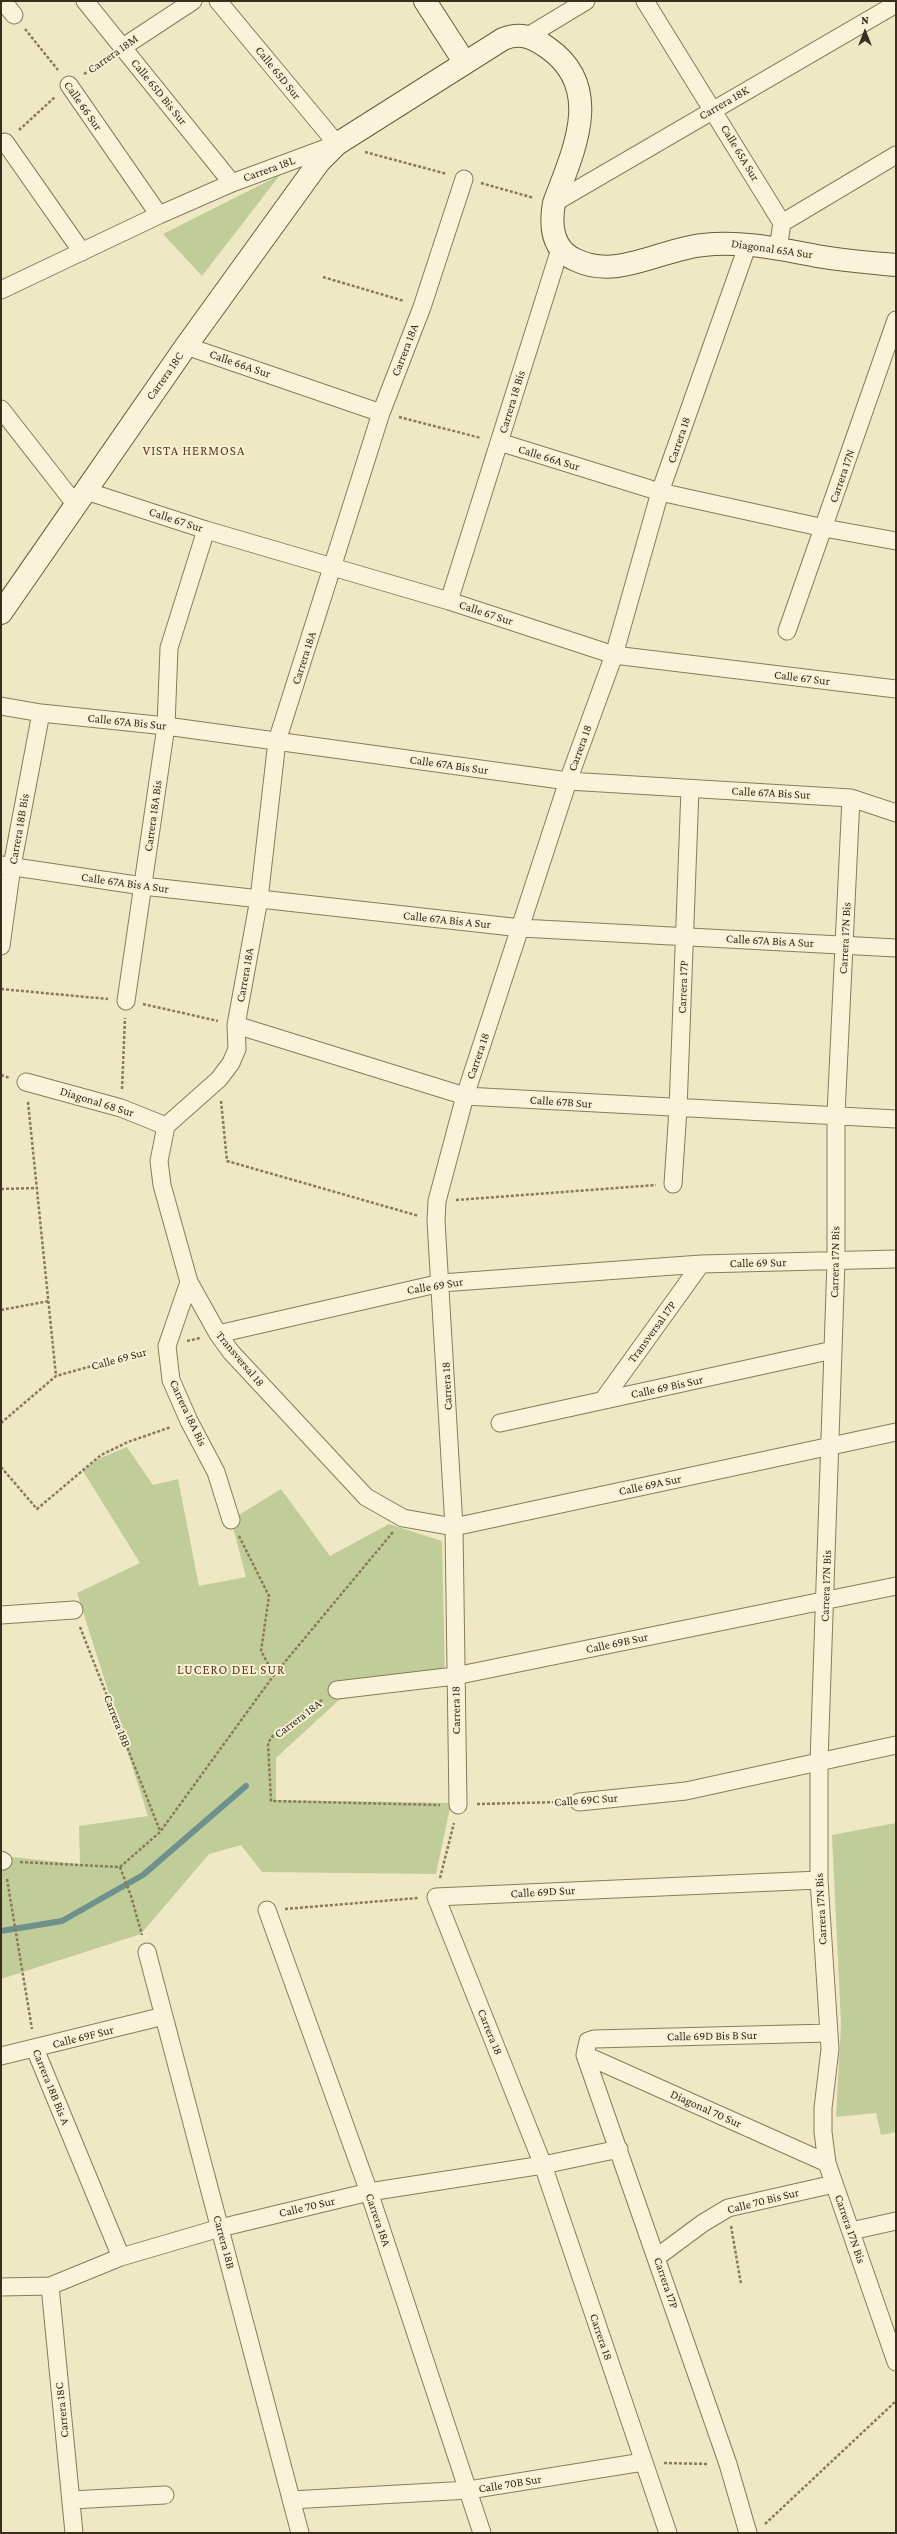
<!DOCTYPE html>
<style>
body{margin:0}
#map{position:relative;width:897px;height:2534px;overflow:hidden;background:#efe8c5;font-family:"Crimson Pro",serif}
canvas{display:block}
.frame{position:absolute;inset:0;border:2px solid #3a2f1f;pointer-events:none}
.north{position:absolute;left:845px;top:12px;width:40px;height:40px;-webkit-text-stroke:3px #f6f1d5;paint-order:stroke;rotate:0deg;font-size:11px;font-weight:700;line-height:16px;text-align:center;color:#3a2f1f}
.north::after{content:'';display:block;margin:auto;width:14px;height:18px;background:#3a2f1f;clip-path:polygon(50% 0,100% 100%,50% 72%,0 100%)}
</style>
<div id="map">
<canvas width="897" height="2534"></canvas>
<div class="frame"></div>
<div class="north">N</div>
</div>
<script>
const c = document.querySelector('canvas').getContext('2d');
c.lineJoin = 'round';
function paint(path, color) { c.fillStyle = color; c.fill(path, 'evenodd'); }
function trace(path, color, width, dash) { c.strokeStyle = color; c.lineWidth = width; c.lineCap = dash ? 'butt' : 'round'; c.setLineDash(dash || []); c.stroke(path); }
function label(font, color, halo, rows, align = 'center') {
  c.font = font + ' "Crimson Pro",serif'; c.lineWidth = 4; c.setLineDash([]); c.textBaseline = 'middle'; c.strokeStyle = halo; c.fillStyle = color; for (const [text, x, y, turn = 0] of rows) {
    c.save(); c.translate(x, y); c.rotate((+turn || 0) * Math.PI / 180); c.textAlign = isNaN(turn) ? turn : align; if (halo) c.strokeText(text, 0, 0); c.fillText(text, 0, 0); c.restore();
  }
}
paint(new Path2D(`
 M 280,175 L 202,276 L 163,234 Z
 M 127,1447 L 153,1485 L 178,1479 L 199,1586 L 246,1577 L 231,1520 L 281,1489 L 330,1556 L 389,1524 L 442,1541 L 445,1678 L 339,1700 L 276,1758 L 276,1800 L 451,1803 L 436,1874 L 262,1872 L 241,1845 L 209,1854 L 141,1934 L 1,1979 L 1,1856 L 80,1864 L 79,1826 L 148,1816 L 77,1593 L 140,1563 L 83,1471 L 98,1459 Z
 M 896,1823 L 896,2132 L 881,2135 L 876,2113 L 836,2117 L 841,2023 L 832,1835 Z`), '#c1cd98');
trace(new Path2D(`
 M 1,1931 L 62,1921 L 143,1875 L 246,1786`), '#6d918d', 6);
const street = new Path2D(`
 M 3,1 L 14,15
 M 85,1 L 232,183
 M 645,1 L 782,223 L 778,249
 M 528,36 L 586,1
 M 123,47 L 193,1
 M 69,85 L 159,215
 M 5,142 L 82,252
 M 464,179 L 422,307 L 381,413 L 277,741 L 259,899 L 236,1025 L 237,1049 L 231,1063 L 219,1079 L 166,1126 L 159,1161 L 162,1185 L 189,1282 L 218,1334 L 231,1352 L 366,1497 L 403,1518 L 454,1527 L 896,1432
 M 554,203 L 896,4
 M 782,223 L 896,155
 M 1,290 L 159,215 L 232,183 L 337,144 L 218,1
 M 186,346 L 381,413
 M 1,409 L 76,505
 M 499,442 L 660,492 L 824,528 L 896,541
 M 86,491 L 206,530 L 449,601 L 614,655 L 896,689
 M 449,601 L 560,249
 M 787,631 L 896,320
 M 1,706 L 41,713 L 166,726 L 568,781 L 851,798 L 896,813
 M 851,798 L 836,1114 L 836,1261 L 819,1762 L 819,1880 L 830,2049 L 823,2108 L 823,2132 L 827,2163 L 896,2362
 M 1,865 L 143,886 L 521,928 L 896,948
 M 1,946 L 12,866 L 41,713
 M 126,1001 L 166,726 L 169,648 L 206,530
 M 236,1025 L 465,1096 L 896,1119
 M 26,1082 L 121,1108 L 166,1126
 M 673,1184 L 678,1109 L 690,789
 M 189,1282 L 167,1346 L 171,1380 L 189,1421 L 216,1472 L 231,1520
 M 218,1334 L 441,1283 L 701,1264 L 896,1259
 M 603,1400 L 701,1264
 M 500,1423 L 833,1350
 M 1,1615 L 74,1610
 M 337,1690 L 455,1676 L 896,1586
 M 579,1802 L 686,1791 L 896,1745
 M 458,1805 L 454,1527 L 436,1221 L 437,1201 L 465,1096 L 568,781 L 614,655 L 660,492 L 748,244
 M 1,1860 L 3,1861
 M 267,1910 L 369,2192 L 482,2533
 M 147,1952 L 300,2533
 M 35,2049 L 121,2257
 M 585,2055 L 827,2163
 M 1,2056 L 164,2016
 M 851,2231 L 896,2221
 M 657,2257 L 703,2223 L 728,2208 L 834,2184
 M 50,2286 L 74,2533
 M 1,2287 L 50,2286 L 121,2257 L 220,2228 L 369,2192 L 543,2165 L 619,2149
 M 71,2500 L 165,2495
 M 291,2500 L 469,2490 L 643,2462
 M 668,2533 L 543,2165 L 436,1897 L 819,1880
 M 748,2533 L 728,2464 L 585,2055 L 588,2041 L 594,2039 L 829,2033`);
const secondary = new Path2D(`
 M 425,1 L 465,63
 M 1,613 L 186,346 L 319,162 L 337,144 L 503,39 C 521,32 533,37 548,48 C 605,88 573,152 554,203 C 550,226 552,250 576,260 C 617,280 661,249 703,245 C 743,240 784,250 823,257 C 848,261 872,263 896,265`);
trace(street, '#8a7a5b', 19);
trace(secondary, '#6c5b3e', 24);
trace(new Path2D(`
 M 25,29 L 58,70
 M 84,74 L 108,58
 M 19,130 L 55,97
 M 365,152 L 447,174
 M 481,183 L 534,198
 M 323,277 L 404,301
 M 399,417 L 481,438
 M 1,989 L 108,999
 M 143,1004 L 218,1021
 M 1,1075 L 10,1078
 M 122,1089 L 125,1018
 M 221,1101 L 227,1161 L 419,1216
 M 28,1102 L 56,1376
 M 1,1189 L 36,1188
 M 456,1200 L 656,1185
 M 1,1310 L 49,1301
 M 187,1341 L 200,1338
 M 1,1423 L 56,1376 L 149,1350
 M 1,1467 L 37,1509 L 101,1455 L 128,1442 L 171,1427
 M 239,1536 L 269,1596 L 261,1651 L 274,1675
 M 80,1627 L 160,1831
 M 322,1700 L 274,1734 L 268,1743 L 271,1801 L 440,1805
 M 477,1804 L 562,1802
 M 20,1862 L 120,1867
 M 120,1867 L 160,1832 L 274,1675 L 393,1532
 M 120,1867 L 131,1896 L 142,1935
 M 440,1878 L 454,1823
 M 7,1879 L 32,2029
 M 285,1909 L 418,1898
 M 731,2226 L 741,2284
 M 664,2463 L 709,2464
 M 765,2524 L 896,2401`), '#8a7a5b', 2.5, [3, 2]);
trace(street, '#f9f4d9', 17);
trace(secondary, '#f9f4d9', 22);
label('12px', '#3a2f1f', '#f6f1d5', [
 ["Carrera 18M",113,54,-35],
 ["Calle 65D Sur",278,73,51],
 ["Calle 65D Bis Sur",159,92,51],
 ["Carrera 18K",724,103,-30],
 ["Calle 66 Sur",83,106,55],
 ["Calle 65A Sur",740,153,59],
 ["Carrera 18L",269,169,-20],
 ["Diagonal 65A Sur",772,249,8],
 ["Carrera 18A",405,350,-69],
 ["Calle 66A Sur",240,364,19],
 ["Carrera 18C",165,376,-55],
 ["Carrera 18 Bis",512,402,-73],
 ["Carrera 18",679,440,-71],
 ["Calle 66A Sur",549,458,17],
 ["Carrera 17N",842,476,-71],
 ["Calle 67 Sur",176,520,18],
 ["Calle 67 Sur",486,613,18],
 ["Carrera 18A",304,658,-72],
 ["Calle 67 Sur",802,678,7],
 ["Calle 67A Bis Sur",127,722,6],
 ["Carrera 18",580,748,-70],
 ["Calle 67A Bis Sur",449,765,8],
 ["Calle 67A Bis Sur",771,793,3],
 ["Carrera 18A Bis",153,816,-82],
 ["Carrera 18B Bis",19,829,-80],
 ["Calle 67A Bis A Sur",125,883,8],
 ["Calle 67A Bis A Sur",447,920,6],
 ["Carrera 17N Bis",845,938,-87],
 ["Calle 67A Bis A Sur",770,941,3],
 ["Carrera 18A",245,975,-80],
 ["Carrera 17P",683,987,-88],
 ["Carrera 18",478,1056,-71],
 ["Diagonal 68 Sur",97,1102,17],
 ["Calle 67B Sur",561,1102,4],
 ["Carrera 17N Bis",835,1262,-89],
 ["Calle 69 Sur",758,1263,-1],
 ["Calle 69 Sur",435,1286,-9],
 ["Transversal 17P",652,1332,-54],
 ["Calle 69 Sur",119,1359,-15],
 ["Transversal 18",240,1359,50],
 ["Carrera 18",447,1386,-93],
 ["Calle 69 Bis Sur",667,1387,-12],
 ["Carrera 18A Bis",188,1413,65],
 ["Calle 69A Sur",650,1485,-12],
 ["Carrera 17N Bis",826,1586,-88],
 ["Calle 69B Sur",617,1643,-12],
 ["Carrera 18",456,1710,-91],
 ["Carrera 18A",298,1719,-37],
 ["Carrera 18B",117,1721,69],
 ["Calle 69C Sur",586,1800,-4],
 ["Calle 69D Sur",543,1892,-3],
 ["Carrera 17N Bis",821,1909,-93],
 ["Carrera 18",490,2032,68],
 ["Calle 69D Bis B Sur",712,2036,-1],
 ["Calle 69F Sur",83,2037,-14],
 ["Carrera 18B Bis A",51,2087,68],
 ["Diagonal 70 Sur",706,2109,24],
 ["Calle 70 Bis Sur",763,2201,-14],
 ["Calle 70 Sur",307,2207,-13],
 ["Carrera 18A",378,2220,71],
 ["Carrera 17N Bis",850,2229,71],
 ["Carrera 18B",224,2242,75],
 ["Carrera 17P",666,2283,71],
 ["Carrera 18",601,2337,71],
 ["Carrera 18C",62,2410,-96],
 ["Calle 70B Sur",510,2484,-9]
]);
c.letterSpacing = '1px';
label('13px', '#68361d', '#f6f1d5', [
 ["VISTA HERMOSA",194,451],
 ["LUCERO DEL SUR",231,1670]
]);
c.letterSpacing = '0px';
</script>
